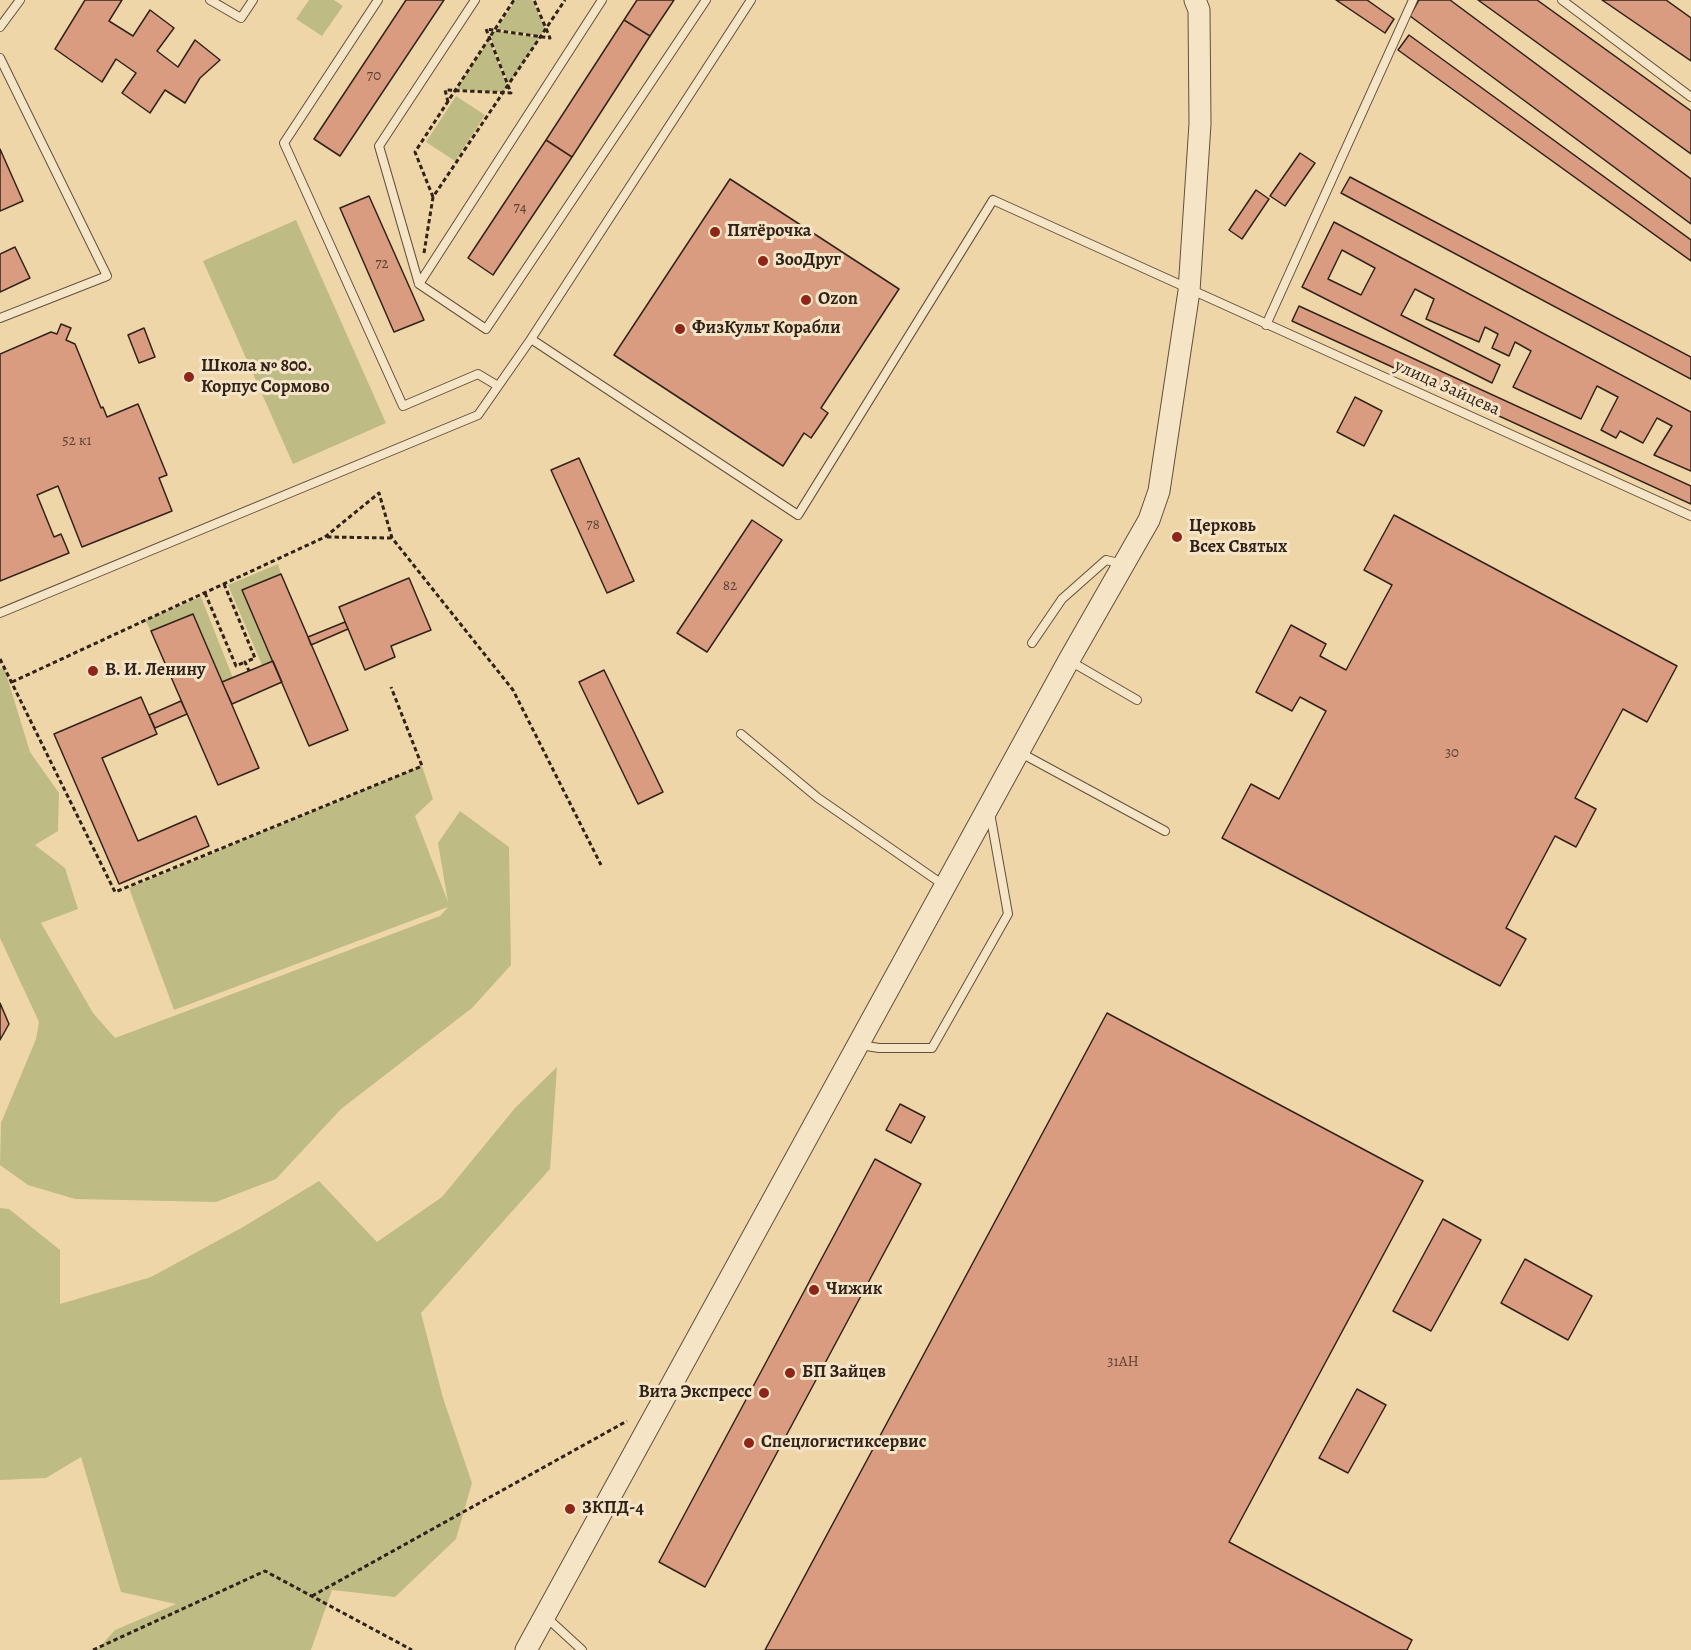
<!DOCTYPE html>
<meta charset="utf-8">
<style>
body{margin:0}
canvas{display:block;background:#efd6a8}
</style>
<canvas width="1691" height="1650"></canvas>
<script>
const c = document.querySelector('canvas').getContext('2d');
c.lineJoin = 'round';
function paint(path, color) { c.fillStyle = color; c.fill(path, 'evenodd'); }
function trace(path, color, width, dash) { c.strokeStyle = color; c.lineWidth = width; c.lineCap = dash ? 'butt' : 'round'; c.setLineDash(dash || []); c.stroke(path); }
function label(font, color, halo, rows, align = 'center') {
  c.font = font + ' Alegreya,serif'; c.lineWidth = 6; c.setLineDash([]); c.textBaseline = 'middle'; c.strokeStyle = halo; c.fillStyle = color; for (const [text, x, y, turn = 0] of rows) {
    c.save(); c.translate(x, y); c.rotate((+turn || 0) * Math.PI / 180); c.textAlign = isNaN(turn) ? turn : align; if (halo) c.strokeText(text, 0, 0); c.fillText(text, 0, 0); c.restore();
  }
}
paint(new Path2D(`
 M 309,0 L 334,0 L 343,6 L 322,36 L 296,19 Z
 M 516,0 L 532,0 L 545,29 L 540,36 L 497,29 Z
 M 495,31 L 539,38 L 509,84 L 491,38 Z
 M 489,40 L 507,86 L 504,92 L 457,89 Z
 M 456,96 L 485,115 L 455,161 L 426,142 Z
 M 296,220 L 386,423 L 293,464 L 203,261 Z
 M 278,564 L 281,574 L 242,591 L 273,661 L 262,665 L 228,585 Z
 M 201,597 L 233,678 L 222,682 L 193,614 L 151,631 L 145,620 Z
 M 4,667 L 30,752 L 59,793 L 58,831 L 35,845 L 65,868 L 78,909 L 41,923 L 93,1013 L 115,1038 L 440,916 L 448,907 L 174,1010 L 129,888 L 422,766 L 433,799 L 415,816 L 448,902 L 438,843 L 460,811 L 509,847 L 511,965 L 472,1008 L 341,1109 L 276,1179 L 216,1202 L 75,1199 L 28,1185 L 0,1165 L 1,1123 L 36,1039 L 39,1022 L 0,938 L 0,669 Z
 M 557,1067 L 550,1169 L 421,1313 L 443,1398 L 472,1483 L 456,1539 L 395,1597 L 332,1590 L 311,1650 L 97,1650 L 115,1630 L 176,1604 L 121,1592 L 81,1457 L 46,1478 L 0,1480 L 0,1208 L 9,1209 L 60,1250 L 60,1304 L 151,1277 L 243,1227 L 319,1181 L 377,1242 L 442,1197 L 515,1108 Z`), '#bebc84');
const building = new Path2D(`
 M 85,0 L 122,0 L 109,21 L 133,36 L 150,10 L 174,28 L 157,51 L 178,67 L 195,40 L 220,60 L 200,78 L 185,103 L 165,90 L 150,113 L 122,93 L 136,73 L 116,59 L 102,82 L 55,49 Z
 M 406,0 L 444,0 L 340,156 L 314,139 Z
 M 637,0 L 674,0 L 650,36 L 624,20 Z
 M 1336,0 L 1367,0 L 1394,19 L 1385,33 Z
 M 1419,0 L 1450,0 L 1691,179 L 1691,224 L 1410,16 Z
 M 1478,0 L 1537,0 L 1691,111 L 1691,154 Z
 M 1602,0 L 1666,0 L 1691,18 L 1691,61 Z
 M 624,20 L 650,36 L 572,157 L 546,140 Z
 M 1409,35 L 1691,240 L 1691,261 L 1398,50 Z
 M 546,140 L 572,157 L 493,275 L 468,258 Z
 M 0,149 L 23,201 L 0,211 Z
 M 1300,153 L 1315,163 L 1285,206 L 1270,196 Z
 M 1350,177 L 1691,357 L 1691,379 L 1341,193 Z
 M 730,179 L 899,289 L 821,408 L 828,413 L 811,438 L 804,433 L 783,466 L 614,355 Z
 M 1256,190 L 1269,199 L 1242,239 L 1229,230 Z
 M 369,196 L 424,320 L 394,332 L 340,208 Z
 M 1334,222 L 1691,412 L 1691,471 L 1654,455 L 1672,426 L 1657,418 L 1643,443 L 1620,431 L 1616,438 L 1601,430 L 1618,397 L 1597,386 L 1581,419 L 1513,387 L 1531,351 L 1515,342 L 1509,356 L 1492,348 L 1498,334 L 1485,327 L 1479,342 L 1426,319 L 1434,299 L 1415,289 L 1401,315 L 1500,365 L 1492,383 L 1302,287 ZM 1342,250 L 1375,268 L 1361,295 L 1328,279 Z
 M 15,247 L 30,278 L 0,292 L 0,254 Z
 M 1299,306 L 1691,486 L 1691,504 L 1292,321 Z
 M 61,324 L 71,328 L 66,340 L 75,344 L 101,408 L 103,407 L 107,417 L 138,404 L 167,475 L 159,478 L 172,511 L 82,547 L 58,486 L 37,495 L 54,537 L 61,534 L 69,553 L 0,581 L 0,354 L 51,332 L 57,334 Z
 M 144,328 L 155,357 L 139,363 L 128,335 Z
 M 1355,397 L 1382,411 L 1364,446 L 1337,432 Z
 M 579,458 L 634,581 L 607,593 L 551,470 Z
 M 1394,515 L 1677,666 L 1647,722 L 1623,709 L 1575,798 L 1596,809 L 1576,847 L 1555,836 L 1506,928 L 1526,939 L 1500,986 L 1222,838 L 1251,784 L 1279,799 L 1326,711 L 1300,697 L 1292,711 L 1256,692 L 1291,625 L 1326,644 L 1320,656 L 1346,670 L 1392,585 L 1364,570 Z
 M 752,520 L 782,540 L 707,652 L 677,633 Z
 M 281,574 L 348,730 L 309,746 L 242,590 Z
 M 409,578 L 431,630 L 391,646 L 395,657 L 365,670 L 339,607 Z
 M 193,614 L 259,768 L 218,785 L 151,631 Z
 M 345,622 L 348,629 L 311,645 L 308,637 Z
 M 273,661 L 282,682 L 232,704 L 222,682 Z
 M 604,670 L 663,792 L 638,804 L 579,682 Z
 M 141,697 L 157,734 L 102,758 L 138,841 L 196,816 L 209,846 L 119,884 L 54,734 Z
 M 181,701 L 187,714 L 155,728 L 149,715 Z
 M 0,1003 L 9,1024 L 0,1040 Z
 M 1107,1013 L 1423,1181 L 1229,1542 L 1412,1640 L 1407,1650 L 765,1650 Z
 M 900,1104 L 925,1117 L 911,1143 L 886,1130 Z
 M 875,1159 L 921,1184 L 705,1587 L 659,1562 Z
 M 1443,1219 L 1481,1240 L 1431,1331 L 1393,1311 Z
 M 1525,1259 L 1592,1296 L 1568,1340 L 1501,1303 Z
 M 1357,1389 L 1386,1405 L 1348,1473 L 1319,1458 Z`);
paint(building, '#da9c81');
trace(building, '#32231a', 1.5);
const service = new Path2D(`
 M 210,0 L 241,18 L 253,0
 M 378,0 L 284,143 L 403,406 L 478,374 L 498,386
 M 475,0 L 379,146 L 419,284 L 486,329 L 706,0
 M 1562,0 L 1691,97
 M 0,27 L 20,0
 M 0,58 L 107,276 L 0,318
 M 419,284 L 602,0
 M 1266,325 L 1413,0
 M 531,339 L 751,0
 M 0,613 L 478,415 L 531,339 L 798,515 L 993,200 L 1691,516
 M 1032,643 L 1062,599 L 1106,560 L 1123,564
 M 1070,661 L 1137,700
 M 741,734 L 818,798 L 945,886
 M 1019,752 L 1165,831
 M 860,1045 L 879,1048 L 932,1048 L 1008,914 L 990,813
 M 545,1616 L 582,1650`);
const tertiary = new Path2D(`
 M 526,1650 L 1069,660 L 1149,520 L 1159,491 L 1189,291 L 1200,124 L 1199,10 L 1195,0`);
trace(service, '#61503e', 10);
trace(tertiary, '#61503e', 23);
trace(new Path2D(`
 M 448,102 L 445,90 L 511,93 L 486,29 L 550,38 L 534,0
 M 433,197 L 415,152 L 514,0
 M 424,253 L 433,197 L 565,0
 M 327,537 L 392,538
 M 224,584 L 255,658 L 245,662 L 249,671
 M 205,593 L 236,666 L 245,662
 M 0,659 L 115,892 L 422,766 L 391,687
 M 12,682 L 325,537 L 379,493 L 392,538 L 513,690 L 601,865
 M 312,1596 L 627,1421
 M 93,1650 L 265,1571 L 412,1650`), '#32231a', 3, [4.5, 3]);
trace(service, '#f5e4c6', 8);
trace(tertiary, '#f5e4c6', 21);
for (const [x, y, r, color] of [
 [715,232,6,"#8f2418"],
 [763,261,6,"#8f2418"],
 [806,300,6,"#8f2418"],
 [680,329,6,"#8f2418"],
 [189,377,6,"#8f2418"],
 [1177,537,6,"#8f2418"],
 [93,671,6,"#8f2418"],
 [814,1290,6,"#8f2418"],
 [790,1373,6,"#8f2418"],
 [764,1393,6,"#8f2418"],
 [749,1443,6,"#8f2418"],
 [570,1509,6,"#8f2418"]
]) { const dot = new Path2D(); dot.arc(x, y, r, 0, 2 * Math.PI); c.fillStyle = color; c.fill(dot); trace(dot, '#f5e4c6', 2); }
label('15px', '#5c4134', null, [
 ["70",374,76],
 ["74",520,208],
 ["72",382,264],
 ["52 к1",77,441],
 ["78",593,525],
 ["82",730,586],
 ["30",1452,753],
 ["31АН",1123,1362]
]);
label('bold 18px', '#32231a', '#f5e4c6', [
 ["Пятёрочка",727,232],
 ["ЗооДруг",775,261],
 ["Ozon",818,300],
 ["ФизКульт Корабли",692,329],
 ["Школа № 800.",201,367],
 ["Корпус Сормово",201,388],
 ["Церковь",1189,527],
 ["Всех Святых",1189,548],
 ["В. И. Ленину",105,671],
 ["Чижик",826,1290],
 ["БП Зайцев",802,1373],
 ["Вита Экспресс",752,1393,"right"],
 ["Спецлогистиксервис",761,1443],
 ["ЗКПД-4",582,1509]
], 'left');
label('18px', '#32231a', '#f5e4c6', [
 ["улица Зайцева",1447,388,24]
]);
</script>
